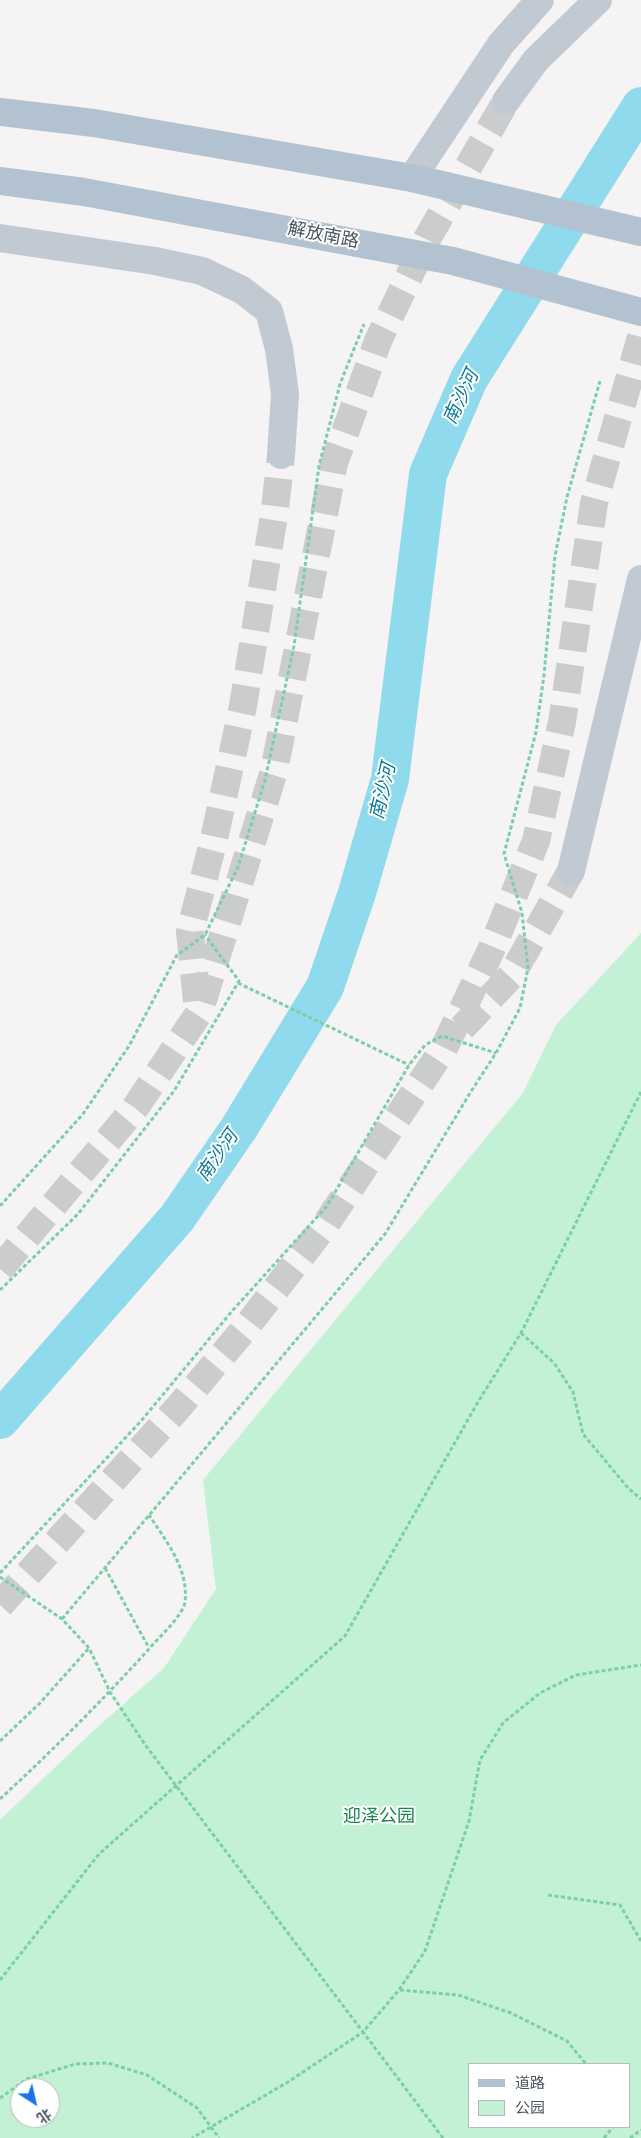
<!DOCTYPE html>
<meta charset="utf-8">
<style>
body{margin:0}
#map{position:relative;width:641px;height:2138px;overflow:hidden;background:#f5f3f3;font-family:Overpass,"Noto Sans SC",sans-serif}
canvas{display:block}
.legend{position:absolute;left:468px;top:2063px;width:162px;height:65px;box-sizing:border-box;background:#fff;border:1px solid #b7bbc0;margin:0;padding:6px 9px;list-style:none;font-size:15px;color:#4a5661}
.legend li{display:flex;align-items:center;gap:10px;height:25px}
.legend b{width:25px;border:1px solid #b7bbc0}
.north{position:absolute;left:10px;top:2078px;width:50px;height:50px;box-sizing:border-box;background:#fff;border:1px solid #b7bbc0;border-radius:50%;rotate:145deg;font-size:14px;font-weight:700;line-height:20px;text-align:center;color:#4a5661}
.north::after{content:'';display:block;margin:auto;width:18px;height:22px;background:#1a73e8;clip-path:polygon(50% 0,100% 100%,50% 72%,0 100%)}
</style>
<div id="map">
<canvas width="641" height="2138"></canvas>
<ul class="legend">
<li><b style="height:6px;background:#b3c2d1"></b>道路</li>
<li><b style="height:14px;background:#c3f1d5"></b>公园</li>
</ul>
<div class="north">北</div>
</div>
<script>
const c = document.querySelector('canvas').getContext('2d');
c.lineJoin = 'round';
function paint(path, color) { c.fillStyle = color; c.fill(path, 'evenodd'); }
function trace(path, color, width, dash) { c.strokeStyle = color; c.lineWidth = width; c.lineCap = dash ? 'butt' : 'round'; c.setLineDash(dash || []); c.stroke(path); }
function label(font, color, halo, rows, align = 'center') {
  c.font = font + ' Overpass,"Noto Sans SC",sans-serif'; c.lineWidth = 4; c.setLineDash([]); c.textBaseline = 'middle'; c.strokeStyle = halo; c.fillStyle = color; for (const [text, x, y, turn = 0] of rows) {
    c.save(); c.translate(x, y); c.rotate((+turn || 0) * Math.PI / 180); c.textAlign = isNaN(turn) ? turn : align; if (halo) c.strokeText(text, 0, 0); c.fillText(text, 0, 0); c.restore();
  }
}
paint(new Path2D(`
 M 641,933 L 641,2138 L 0,2138 L 0,1820 L 92,1732 L 164,1668 L 216,1589 L 203,1480 L 523,1093 L 556,1025 ZM 470,2064 L 630,2064 L 630,2127 L 470,2127 ZM 20,2088 L 50,2088 L 50,2118 L 20,2118 Z`), '#c3f1d5');
trace(new Path2D(`
 M 0,1420 L 177,1218 L 239,1128 L 325,987 L 357,893 L 390,779 L 428,474 L 469,379 L 641,106`), '#90daee', 38);
trace(new Path2D(`
 M 197,1001 L 190,932 L 214,839 L 243,706 L 275,509 L 281,455
 M 462,1028 L 511,976 L 571,871
 M 0,1269 L 135,1108 L 199,1013 L 274,771 L 334,463 L 378,341 L 427,239 L 506,101
 M 0,1605 L 177,1409 L 247,1326 L 326,1224 L 444,1048 L 492,948 L 536,841 L 562,722 L 594,503 L 641,337`), '#caccce', 28, [28, 14]);
trace(new Path2D(`
 M 238,983 L 409,1065
 M 0,1206 L 83,1114 L 129,1046 L 177,955 L 205,935 L 238,867 L 265,780 L 294,646 L 319,466 L 340,384 L 364,324
 M 0,1290 L 78,1214 L 174,1091 L 239,981 L 205,935
 M 521,1333 L 554,1363 L 573,1392 L 583,1434 L 628,1488 L 641,1499
 M 105,1568 L 149,1648
 M 0,1573 L 141,1421 L 233,1310 L 327,1206 L 409,1065 L 425,1045 L 442,1036 L 496,1053
 M 0,1577 L 62,1619 L 89,1648 L 110,1692 L 146,1746 L 363,2032 L 288,2082 L 192,2138
 M 62,1619 L 385,1234 L 470,1093 L 496,1053 L 520,1008 L 528,968 L 522,913 L 504,854 L 536,732 L 544,675 L 555,556 L 567,497 L 600,381
 M 0,1741 L 40,1703 L 89,1648
 M 0,1799 C 52,1751 101,1702 148,1650 C 158,1638 183,1616 185,1602 C 189,1569 166,1541 149,1515
 M 548,1895 L 620,1905 L 641,1941
 M 0,1980 L 99,1854 L 345,1636 L 478,1402 L 521,1333 L 641,1092
 M 400,1990 L 458,1995 L 511,2013 L 567,2041 L 586,2064
 M 0,2098 L 27,2079 L 75,2064 L 108,2063 L 147,2075 L 197,2108 L 219,2138
 M 443,2138 L 363,2032 L 399,1990 L 425,1951 L 469,1821 L 480,1760 L 503,1723 L 540,1693 L 576,1675 L 641,1665
 M 604,2138 L 613,2127
 M 630,2138 L 641,2130`), '#7ad0a6', 3, [4, 2.5]);
trace(new Path2D(`
 M 506,101 L 536,60 L 598,0
 M 412,178 L 501,44 L 540,0
 M 0,238 L 155,261 L 202,271 L 242,290 L 269,311 L 279,349 L 285,394 L 281,455
 M 571,871 L 641,579`), '#c1cad2', 28);
trace(new Path2D(`
 M 0,112 L 94,123 L 412,178 L 641,232
 M 0,181 L 84,192 L 453,261 L 641,312`), '#b3c2d1', 28);
label('18px', '#4a5661', '#fff', [
 ["解放南路",323,237,11]
]);
label('18px', '#17864f', '#fff', [
 ["迎泽公园",379,1818]
]);
label('italic 19px', '#0c7c9b', '#fff', [
 ["南沙河",463,398,-65],
 ["南沙河",385,792,-77],
 ["南沙河",219,1157,-55]
]);
</script>
